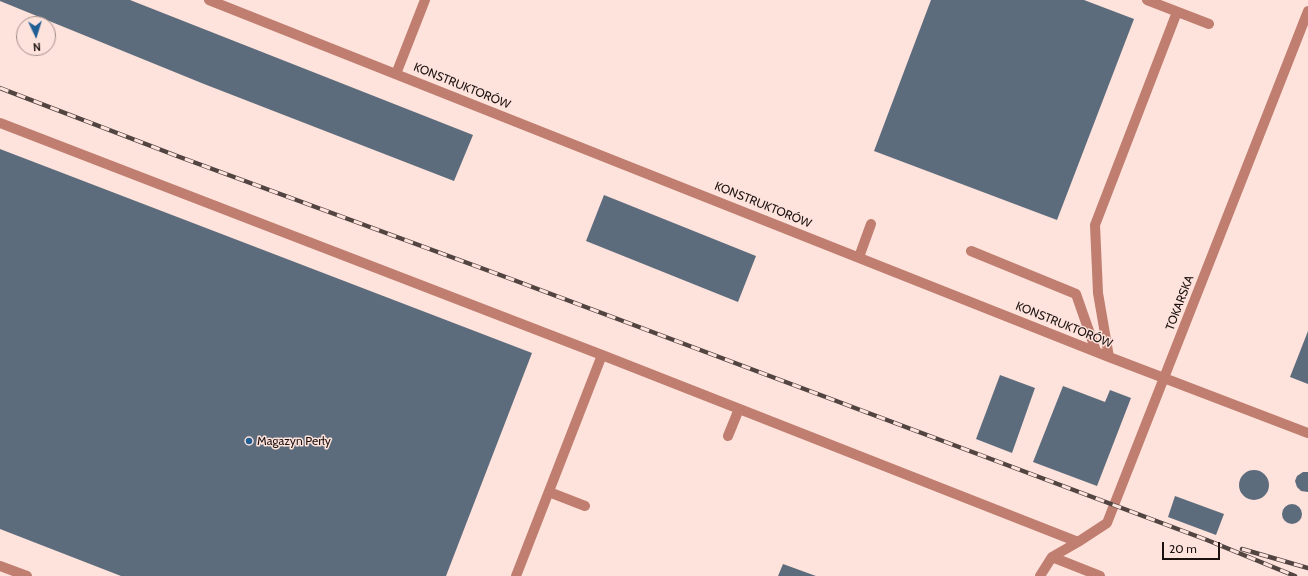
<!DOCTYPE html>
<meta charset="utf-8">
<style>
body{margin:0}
#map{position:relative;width:1308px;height:576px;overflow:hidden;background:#fee2dc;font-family:Cabin,sans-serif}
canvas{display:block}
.north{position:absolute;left:16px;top:16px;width:40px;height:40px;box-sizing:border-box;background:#fee2dc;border:1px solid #a38f8a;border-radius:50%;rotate:176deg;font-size:11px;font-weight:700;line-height:16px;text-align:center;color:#1b1210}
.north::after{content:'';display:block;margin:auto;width:14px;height:18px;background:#215e94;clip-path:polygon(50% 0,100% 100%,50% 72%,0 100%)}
.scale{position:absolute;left:1162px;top:542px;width:58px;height:18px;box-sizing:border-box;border:2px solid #1b1210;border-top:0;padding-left:5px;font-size:12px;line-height:14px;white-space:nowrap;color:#1b1210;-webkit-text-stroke:3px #fee2dc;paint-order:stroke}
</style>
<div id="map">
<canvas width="1308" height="576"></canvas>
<div class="north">N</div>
<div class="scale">20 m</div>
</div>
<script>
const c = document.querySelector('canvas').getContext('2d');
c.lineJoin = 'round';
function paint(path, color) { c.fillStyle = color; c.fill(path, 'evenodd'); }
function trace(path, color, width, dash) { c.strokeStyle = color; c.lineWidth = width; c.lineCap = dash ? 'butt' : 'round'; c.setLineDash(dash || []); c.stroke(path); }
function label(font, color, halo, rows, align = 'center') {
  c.font = font + ' Cabin,sans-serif'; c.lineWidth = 3; c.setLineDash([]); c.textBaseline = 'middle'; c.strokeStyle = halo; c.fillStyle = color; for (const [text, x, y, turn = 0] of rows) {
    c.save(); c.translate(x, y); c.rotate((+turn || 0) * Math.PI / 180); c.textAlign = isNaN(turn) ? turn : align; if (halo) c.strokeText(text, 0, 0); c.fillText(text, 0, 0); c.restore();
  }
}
paint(new Path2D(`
 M 0,0 L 130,0 L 473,135 L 454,181 L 204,84 L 0,1 Z
 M 931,0 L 1084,0 L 1134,19 L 1057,220 L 874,151 Z
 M 0,149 L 532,353 L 446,576 L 121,576 L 0,529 Z
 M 604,195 L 756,256 L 738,302 L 586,241 Z
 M 1308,331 L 1308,384 L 1290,377 Z
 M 1000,375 L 1035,388 L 1012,453 L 976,439 Z
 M 1063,386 L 1105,402 L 1110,390 L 1131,398 L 1097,486 L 1033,462 Z
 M1239 485a15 15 0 1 1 30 0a15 15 0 1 1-30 0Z
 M 1303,472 L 1308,472 L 1308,492 L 1301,491 L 1297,487 L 1295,481 L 1297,476 Z
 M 1175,496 L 1224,514 L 1216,535 L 1168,517 Z
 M1282 514a10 10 0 1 1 20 0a10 10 0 1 1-20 0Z
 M 783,564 L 816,576 L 778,576 Z`), '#5d6c7c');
trace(new Path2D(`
 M 209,0 L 1109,357 L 1308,433
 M 1147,0 L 1209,24
 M 396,74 L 425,0
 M 0,123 L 602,355
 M 971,251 L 1076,294 L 1096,351
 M 859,257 L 871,224
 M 1109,357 L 1098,293 L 1095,225 L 1177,12
 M 728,436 L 739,409
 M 549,492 L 585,506
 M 1052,557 L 1100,576
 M 0,566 L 27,576
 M 516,576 L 602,355 L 1078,542
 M 1040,576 L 1052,557 L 1078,542 L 1107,523 L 1308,11`), '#bf7e6f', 10);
const rail = new Path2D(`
 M 0,88 L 177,156 L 511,279 L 1207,540 L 1295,576
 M 1242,549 L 1308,568`);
trace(rail, '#514441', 4.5);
trace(rail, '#fee2dc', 3, [9]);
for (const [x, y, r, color] of [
 [249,441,4,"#215e94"]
]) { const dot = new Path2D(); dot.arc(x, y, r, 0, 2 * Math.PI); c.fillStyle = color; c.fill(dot); trace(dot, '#fee2dc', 1.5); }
label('12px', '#1b1210', '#fee2dc', [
 ["KONSTRUKTORÓW",462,86,22],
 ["KONSTRUKTORÓW",763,205,22],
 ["TOKARSKA",1180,303,-69],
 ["KONSTRUKTORÓW",1064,325,22]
]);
label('12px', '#1b1210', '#fee2dc', [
 ["Magazyn Perły",257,441]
], 'left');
</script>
